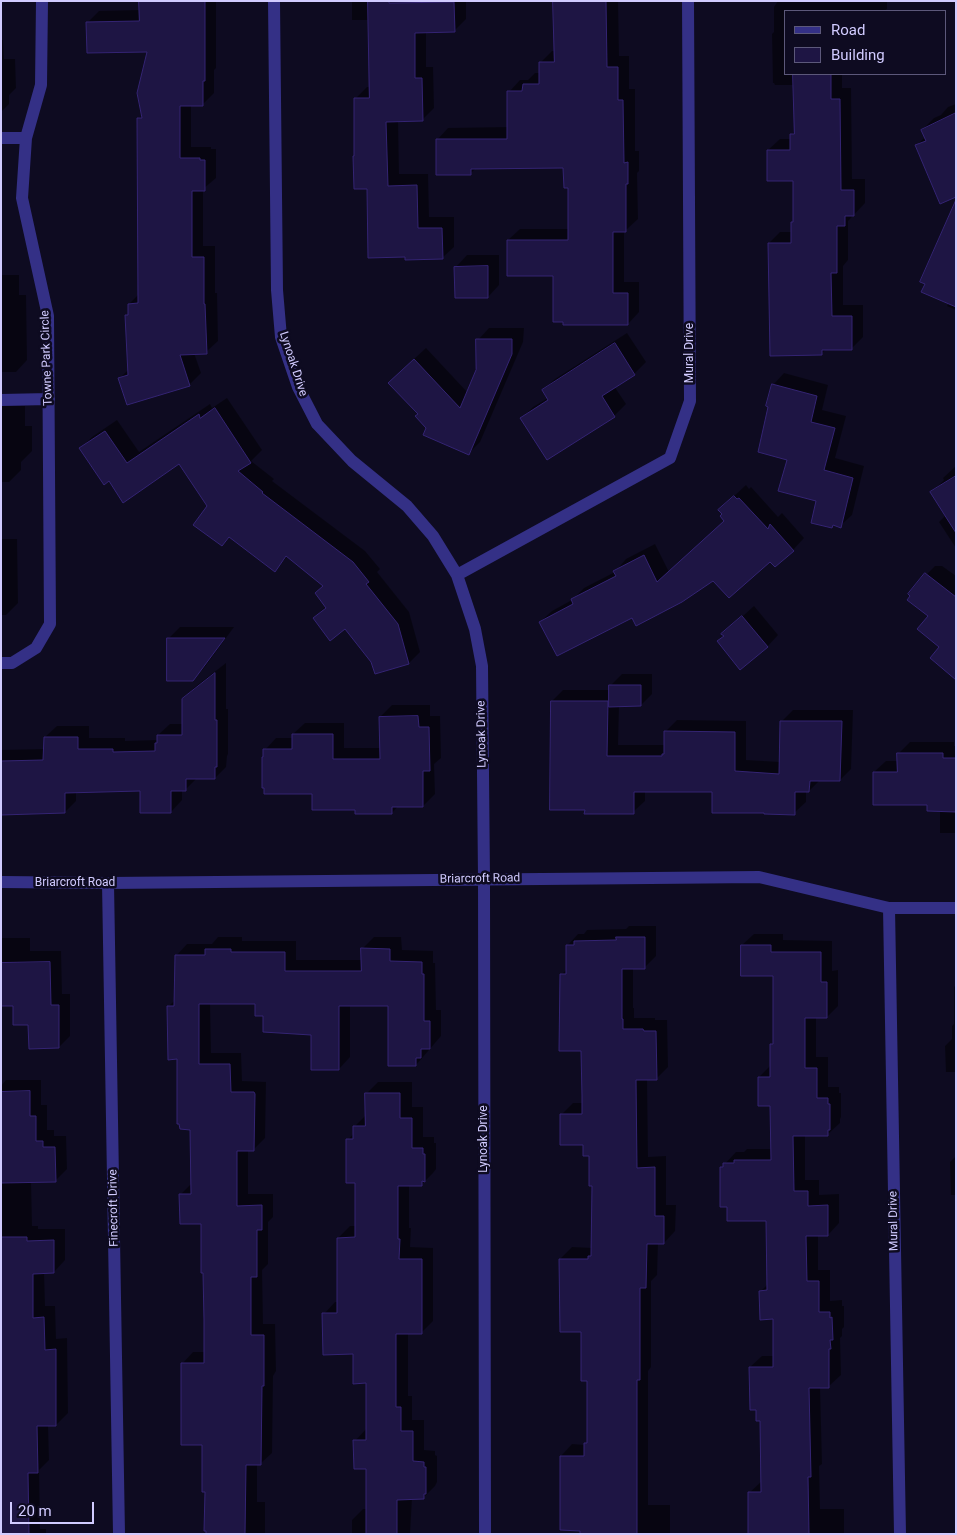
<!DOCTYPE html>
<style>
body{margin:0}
#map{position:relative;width:957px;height:1535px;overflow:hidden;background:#0e0b21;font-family:Roboto,sans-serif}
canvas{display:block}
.frame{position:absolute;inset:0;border:2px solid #d1cbff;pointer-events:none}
.legend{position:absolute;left:784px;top:10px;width:162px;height:65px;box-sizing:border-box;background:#0e0b21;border:1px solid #5c587a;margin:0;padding:6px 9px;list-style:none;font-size:15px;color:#d1cbff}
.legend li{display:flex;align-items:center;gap:10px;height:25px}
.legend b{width:25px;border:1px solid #5c587a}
.scale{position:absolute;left:10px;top:1502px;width:84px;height:22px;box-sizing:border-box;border:2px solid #d1cbff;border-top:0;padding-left:6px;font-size:15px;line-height:18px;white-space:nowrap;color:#d1cbff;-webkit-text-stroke:4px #0e0b21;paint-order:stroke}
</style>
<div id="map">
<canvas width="957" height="1535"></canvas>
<div class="frame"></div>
<ul class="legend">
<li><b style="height:6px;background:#343086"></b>Road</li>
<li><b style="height:14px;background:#1e1544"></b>Building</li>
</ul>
<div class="scale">20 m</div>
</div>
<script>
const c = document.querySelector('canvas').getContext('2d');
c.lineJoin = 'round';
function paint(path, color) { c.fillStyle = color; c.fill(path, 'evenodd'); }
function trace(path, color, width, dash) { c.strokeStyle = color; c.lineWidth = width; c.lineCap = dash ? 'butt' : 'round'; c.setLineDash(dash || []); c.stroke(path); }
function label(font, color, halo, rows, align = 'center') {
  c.font = font + ' Roboto,sans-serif'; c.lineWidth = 5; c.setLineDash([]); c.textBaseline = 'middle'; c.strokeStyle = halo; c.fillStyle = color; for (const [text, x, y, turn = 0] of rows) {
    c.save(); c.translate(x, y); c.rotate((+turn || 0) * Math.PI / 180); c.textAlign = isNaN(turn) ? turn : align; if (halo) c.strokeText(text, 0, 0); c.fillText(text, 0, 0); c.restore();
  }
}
paint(new Path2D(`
 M 140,1 L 216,1 L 216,68 L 214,70 L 214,93 L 202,105 L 191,105 L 191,147 L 211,147 L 211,149 L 216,149 L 216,178 L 203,189 L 203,246 L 215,246 L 215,293 L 217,293 L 218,341 L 206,352 L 194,353 L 201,373 L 189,385 L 120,378 L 129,369 L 127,316 L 129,313 L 129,304 L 139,294 L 138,119 L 143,114 L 148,51 L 88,22 L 99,11 L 140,10 Z
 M 352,1 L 466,1 L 466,19 L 454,31 L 426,31 L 426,67 L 433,67 L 434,108 L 422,120 L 398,120 L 399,174 L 428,174 L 429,217 L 454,217 L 454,247 L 442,258 L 368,188 L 355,99 L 367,87 L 370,87 L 369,20 L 352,20 Z
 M 554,1 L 618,1 L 619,56 L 629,56 L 629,89 L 635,89 L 635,151 L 639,151 L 639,171 L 637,173 L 638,219 L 626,230 L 624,231 L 624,282 L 639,282 L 639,312 L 628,324 L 554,275 L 508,240 L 520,229 L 569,229 L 569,186 L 564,167 L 477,167 L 470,174 L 437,140 L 448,128 L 509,127 L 509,92 L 520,80 L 528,80 L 535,73 L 540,73 L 540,63 L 552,51 L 555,51 Z
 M 778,1 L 887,1 L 887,9 L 884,11 L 786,11 L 786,74 L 842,74 L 842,88 L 851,88 L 852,179 L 865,179 L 865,203 L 848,221 L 848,260 L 843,266 L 843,305 L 863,305 L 863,337 L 852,348 L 826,349 L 821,354 L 769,243 L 780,232 L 792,232 L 792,223 L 794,221 L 794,180 L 768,150 L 780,139 L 791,139 L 791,135 L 796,130 L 795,85 L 775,85 L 774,83 L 773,83 L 772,34 L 774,32 L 774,7 Z
 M 1,40 L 3,40 L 4,59 L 15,59 L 16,88 L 9,95 L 9,104 L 1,112 Z
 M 956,104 L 956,196 L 916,146 L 925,137 L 922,130 L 934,118 L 941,115 L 948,107 Z
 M 956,217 L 956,310 L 947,306 L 949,303 Z
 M 467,255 L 499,255 L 499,285 L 488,297 L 456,267 Z
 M 1,275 L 19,275 L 19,295 L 26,295 L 27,360 L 16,372 L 1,372 Z
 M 489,328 L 524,328 L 523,342 L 480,442 L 469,453 L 428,428 L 419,414 L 401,371 L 426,348 L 468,393 L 477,371 L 478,340 Z
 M 627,333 L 646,362 L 634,374 L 614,386 L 626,404 L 614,416 L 548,458 L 522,418 L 533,407 L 548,398 L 543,390 L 555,379 Z
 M 784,373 L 828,385 L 822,410 L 846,416 L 835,458 L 864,466 L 852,515 L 840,526 L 834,524 L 832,527 L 818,500 L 789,459 L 773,385 Z
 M 227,398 L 262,450 L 251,461 L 274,479 L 272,481 L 365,551 L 380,569 L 377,572 L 409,612 L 420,652 L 409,663 L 373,662 L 345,627 L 314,618 L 326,606 L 324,586 L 288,556 L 274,570 L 230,536 L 222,545 L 209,506 L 179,462 L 109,479 L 81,448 L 92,437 L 117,420 L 139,452 L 210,404 L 212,408 Z
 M 1,406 L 25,406 L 25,426 L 32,426 L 32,451 L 21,462 L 21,470 L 9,482 L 1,482 Z
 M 956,466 L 956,548 L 939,522 L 946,515 L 932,492 L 944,480 L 943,478 Z
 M 746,485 L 749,489 L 751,487 L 778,517 L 782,513 L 804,538 L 793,550 L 713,579 L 633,616 L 540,622 L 552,611 L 572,600 L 584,588 L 615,572 L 626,559 L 655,544 L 669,572 L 726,521 L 719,510 Z
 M 1,539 L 17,539 L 18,603 L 6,615 L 1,615 Z
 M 935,566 L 942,566 L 956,576 L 956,678 L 941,647 L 929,616 L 923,578 Z
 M 754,606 L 778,635 L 767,647 L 725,636 L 723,634 Z
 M 180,627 L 234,627 L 204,668 L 192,680 L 168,639 Z
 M 226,663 L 226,709 L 228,709 L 228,754 L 227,756 L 226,767 L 215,778 L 197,778 L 185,790 L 182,790 L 182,800 L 171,812 L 141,790 L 76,791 L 76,801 L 65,812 L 1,814 L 1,750 L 45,749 L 45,737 L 57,726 L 89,726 L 89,738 L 125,738 L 125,741 L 158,740 L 158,735 L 170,724 L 183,724 L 183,699 L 195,687 Z
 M 622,674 L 652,674 L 652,694 L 641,705 L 619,706 L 618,745 L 665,745 L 665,732 L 677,720 L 746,721 L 746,760 L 780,762 L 781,722 L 793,710 L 853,710 L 851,769 L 840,780 L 820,780 L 809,791 L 806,791 L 806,802 L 794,813 L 713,791 L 645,791 L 645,801 L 633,812 L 552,701 L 563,690 L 610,690 L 610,686 Z
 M 392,705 L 430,705 L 430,716 L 440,716 L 441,758 L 434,764 L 435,794 L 423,806 L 398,806 L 392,813 L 356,809 L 313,792 L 265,750 L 276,738 L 293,738 L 293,734 L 305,723 L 344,723 L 344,748 L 381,748 L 380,717 Z
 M 910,742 L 954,742 L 954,746 L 956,746 L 956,833 L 940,833 L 940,810 L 874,772 L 886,761 L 898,761 L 898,754 Z
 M 629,926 L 656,926 L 656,956 L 644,968 L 633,968 L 633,1008 L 634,1008 L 634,1018 L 655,1018 L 655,1020 L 667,1020 L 668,1067 L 656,1079 L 647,1079 L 648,1157 L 666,1156 L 666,1205 L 676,1205 L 675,1231 L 664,1243 L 658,1243 L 657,1275 L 651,1281 L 651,1367 L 648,1371 L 648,1505 L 670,1505 L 670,1534 L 582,1534 L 561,1456 L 572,1444 L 585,1445 L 589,1440 L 588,1380 L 583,1331 L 560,1259 L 572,1247 L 593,1248 L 593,1185 L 590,1155 L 584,1143 L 561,1115 L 573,1103 L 583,1103 L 582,1050 L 561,975 L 567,969 L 567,946 L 578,934 L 584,934 L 587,930 L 626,929 Z
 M 754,934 L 783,934 L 783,940 L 832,941 L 832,971 L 838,970 L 838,1006 L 827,1017 L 816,1017 L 816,1057 L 828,1057 L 828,1087 L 839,1087 L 839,1093 L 841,1093 L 841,1117 L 840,1119 L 840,1123 L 828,1134 L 805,1135 L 805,1180 L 819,1180 L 819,1195 L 839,1194 L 839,1223 L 828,1235 L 818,1235 L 818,1270 L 830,1270 L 830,1301 L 842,1300 L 842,1306 L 844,1306 L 844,1327 L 842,1329 L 842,1336 L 840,1338 L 841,1375 L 829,1386 L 820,1387 L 822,1464 L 819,1466 L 820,1509 L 844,1509 L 844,1534 L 750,1534 L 749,1493 L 762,1481 L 761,1419 L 750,1367 L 762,1356 L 774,1356 L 774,1318 L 761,1291 L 768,1284 L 767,1220 L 728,1206 L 722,1167 L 736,1152 L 744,1152 L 747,1149 L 772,1149 L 772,1104 L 759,1077 L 770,1066 L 771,1044 L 774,1041 L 774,975 L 742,945 Z
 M 218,937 L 242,937 L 242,941 L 296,941 L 296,960 L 362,960 L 362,949 L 374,937 L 401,937 L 402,950 L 433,951 L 433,963 L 435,963 L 436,1010 L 441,1010 L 441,1036 L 416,1065 L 389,1005 L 350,1004 L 350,1057 L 339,1069 L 312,1033 L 264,1015 L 257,1002 L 210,1003 L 211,1053 L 241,1053 L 242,1081 L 266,1082 L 265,1138 L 253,1150 L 248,1150 L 248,1194 L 273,1194 L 273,1217 L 268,1222 L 268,1264 L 262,1270 L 263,1324 L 275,1324 L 276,1371 L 273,1376 L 272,1453 L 260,1464 L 257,1464 L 257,1502 L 265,1502 L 265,1534 L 207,1534 L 203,1444 L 182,1364 L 193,1352 L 205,1352 L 202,1223 L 181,1194 L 192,1183 L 192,1129 L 169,1006 L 175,1000 L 176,956 L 187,944 L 212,944 Z
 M 2,938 L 30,938 L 30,951 L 61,951 L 62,994 L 70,994 L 70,1036 L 59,1047 L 30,1024 L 15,1005 L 1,1005 Z
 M 956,985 L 956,1072 L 946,1072 L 945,1046 L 952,1039 L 952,1026 L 954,1024 L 954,987 Z
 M 6,1080 L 41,1080 L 41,1105 L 47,1105 L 47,1130 L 54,1130 L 54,1136 L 66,1136 L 67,1169 L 55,1181 L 31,1181 L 32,1226 L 38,1226 L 38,1229 L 65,1229 L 65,1260 L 54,1272 L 44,1272 L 45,1306 L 55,1306 L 56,1339 L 67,1338 L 68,1413 L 56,1425 L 48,1425 L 49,1460 L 39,1470 L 40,1529 L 46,1529 L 46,1534 L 1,1534 L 1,1086 Z
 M 378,1082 L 412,1082 L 412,1107 L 423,1107 L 423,1137 L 434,1137 L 434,1143 L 436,1143 L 436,1169 L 433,1173 L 421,1185 L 409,1185 L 409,1228 L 411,1228 L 410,1247 L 433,1248 L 433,1321 L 421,1333 L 408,1333 L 408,1396 L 412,1396 L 412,1420 L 424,1420 L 424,1450 L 435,1451 L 435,1455 L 437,1456 L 437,1482 L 435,1486 L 423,1498 L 412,1498 L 410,1534 L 352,1534 L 352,1520 L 363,1509 L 367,1509 L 368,1468 L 355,1441 L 367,1428 L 367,1382 L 354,1353 L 324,1314 L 335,1302 L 338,1302 L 338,1238 L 350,1226 L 356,1226 L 356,1182 L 348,1140 L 354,1133 L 354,1127 L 366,1115 L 366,1094 Z
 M 956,1156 L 956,1195 L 951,1195 L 950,1162 Z
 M 956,1268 L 956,1297 L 955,1297 L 955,1269 Z`), '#0007');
const building = new Path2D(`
 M 139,1 L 205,1 L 205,81 L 203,81 L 203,106 L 180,106 L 180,158 L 200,158 L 200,160 L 205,160 L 205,191 L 192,191 L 192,257 L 204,257 L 204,304 L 205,304 L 207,354 L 180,355 L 190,386 L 127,405 L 118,378 L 128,375 L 125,315 L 128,315 L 128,304 L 138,303 L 137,118 L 142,118 L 137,93 L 147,52 L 87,53 L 86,22 L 139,21 Z
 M 368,1 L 389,1 L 389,3 L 454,2 L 455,32 L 415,33 L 415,78 L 422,78 L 423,121 L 386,122 L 388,186 L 417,185 L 418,228 L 442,228 L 443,259 L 405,260 L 405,257 L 368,258 L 367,189 L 354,189 L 353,156 L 354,156 L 354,98 L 369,98 Z
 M 553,1 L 606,1 L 607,67 L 618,67 L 618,100 L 623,100 L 624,163 L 628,162 L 628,184 L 626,184 L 626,232 L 613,232 L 613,293 L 628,293 L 628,325 L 563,325 L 563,322 L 553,322 L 553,276 L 507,276 L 507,240 L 568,240 L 568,188 L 564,188 L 563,168 L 471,169 L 471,175 L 436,175 L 436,139 L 507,139 L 507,91 L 522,91 L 523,84 L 539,84 L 539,62 L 554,62 Z
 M 793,74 L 831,74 L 831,99 L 840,99 L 841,190 L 854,190 L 854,216 L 845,216 L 845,226 L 837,226 L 837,273 L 831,273 L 832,316 L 852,316 L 852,350 L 822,350 L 822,355 L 770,356 L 768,243 L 791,243 L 791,222 L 793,222 L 793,181 L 767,181 L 767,150 L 790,150 L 790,134 L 794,134 Z
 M 956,113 L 956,197 L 940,204 L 915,145 L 926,141 L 921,130 Z
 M 956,200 L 956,307 L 921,292 L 925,284 L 920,282 Z
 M 488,266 L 488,298 L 455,298 L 454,267 Z
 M 476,339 L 512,339 L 512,354 L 469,455 L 423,435 L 426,428 L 415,416 L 418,414 L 388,383 L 414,359 L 460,408 L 476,370 Z
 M 615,343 L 635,375 L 602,396 L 615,417 L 547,460 L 520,418 L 548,400 L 542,390 Z
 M 772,384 L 817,396 L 811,422 L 835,428 L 824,470 L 853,478 L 841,528 L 833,525 L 832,528 L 811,523 L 816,501 L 778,491 L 787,460 L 758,452 L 768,407 L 766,406 Z
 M 215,408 L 251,463 L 238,471 L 263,492 L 262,493 L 353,562 L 369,582 L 366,584 L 398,624 L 409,664 L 375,674 L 371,662 L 345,629 L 330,641 L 313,618 L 326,608 L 315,593 L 323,586 L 286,556 L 275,572 L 229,537 L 222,546 L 193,525 L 207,506 L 179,464 L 123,503 L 109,481 L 104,485 L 79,448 L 105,431 L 127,463 L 199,414 L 200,418 Z
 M 956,476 L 956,533 L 930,492 Z
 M 734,496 L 737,499 L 739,498 L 768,529 L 770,524 L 794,551 L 775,567 L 770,562 L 729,598 L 713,581 L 682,602 L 636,626 L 632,618 L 557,656 L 539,622 L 573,604 L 571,599 L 616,576 L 613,571 L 644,555 L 657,582 L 724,521 L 720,516 L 722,514 L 718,510 Z
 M 925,573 L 956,597 L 956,680 L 930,658 L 939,647 L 917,629 L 928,616 L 907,600 L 910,596 L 908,594 Z
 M 742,616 L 768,647 L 740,670 L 717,641 L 724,636 L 721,634 Z
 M 167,638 L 225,638 L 193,681 L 167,681 Z
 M 215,673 L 215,720 L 217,720 L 217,767 L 215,767 L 215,779 L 186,779 L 186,791 L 171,791 L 171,813 L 140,813 L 140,791 L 65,793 L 65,813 L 1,815 L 1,761 L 43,760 L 44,737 L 78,737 L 78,749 L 113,749 L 113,752 L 155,751 L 155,743 L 157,743 L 157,735 L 182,735 L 182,699 Z
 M 609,685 L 641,685 L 641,706 L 609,707 Z
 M 551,701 L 608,701 L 607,756 L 662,756 L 662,754 L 664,754 L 664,731 L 735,732 L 735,771 L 779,774 L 780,721 L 842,721 L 840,781 L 810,781 L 809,792 L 795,792 L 795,815 L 764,814 L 764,813 L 712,813 L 712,792 L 634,792 L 634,814 L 584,814 L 585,810 L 550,810 Z
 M 418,716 L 419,727 L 429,727 L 430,771 L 423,771 L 423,807 L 392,807 L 392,814 L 355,814 L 355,810 L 312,810 L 312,794 L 264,794 L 264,788 L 262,788 L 262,757 L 263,757 L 263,749 L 292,749 L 292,734 L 333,734 L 333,759 L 380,759 L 379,717 Z
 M 897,753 L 943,753 L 943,758 L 956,758 L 956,812 L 927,811 L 927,805 L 873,805 L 873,772 L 897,772 Z
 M 616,937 L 645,937 L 645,969 L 622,969 L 622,1019 L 623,1019 L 623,1029 L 643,1029 L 644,1031 L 656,1031 L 657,1080 L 636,1080 L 637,1168 L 655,1167 L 655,1216 L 664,1216 L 664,1244 L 647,1244 L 646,1288 L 640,1288 L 640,1380 L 637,1380 L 637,1534 L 580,1534 L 580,1531 L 560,1530 L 560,1456 L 584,1456 L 584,1443 L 587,1443 L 587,1381 L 581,1381 L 581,1332 L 560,1332 L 559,1259 L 588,1259 L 588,1256 L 591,1256 L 592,1186 L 589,1186 L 589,1156 L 583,1156 L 583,1145 L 560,1145 L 560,1114 L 582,1114 L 582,1096 L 581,1051 L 559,1051 L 560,974 L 566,974 L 566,945 L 574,945 L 574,941 L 616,940 Z
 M 741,945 L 771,945 L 771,952 L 821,952 L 821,982 L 827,982 L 827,1018 L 805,1018 L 805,1068 L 817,1068 L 817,1098 L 828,1098 L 828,1104 L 830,1104 L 830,1130 L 828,1130 L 828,1136 L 793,1136 L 794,1191 L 808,1191 L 808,1206 L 828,1205 L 828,1236 L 806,1236 L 807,1281 L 819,1281 L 819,1312 L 830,1312 L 830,1318 L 832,1317 L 833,1340 L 830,1340 L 831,1349 L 829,1349 L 829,1388 L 809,1388 L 811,1477 L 808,1477 L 809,1534 L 748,1534 L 748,1492 L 761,1492 L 760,1421 L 756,1421 L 756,1410 L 750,1410 L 749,1367 L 773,1367 L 773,1319 L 760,1320 L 759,1291 L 767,1290 L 766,1221 L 727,1221 L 727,1207 L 720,1207 L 720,1167 L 723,1167 L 723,1163 L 734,1163 L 734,1160 L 771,1160 L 770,1106 L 758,1106 L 758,1077 L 770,1077 L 770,1044 L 773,1044 L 773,976 L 741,976 Z
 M 361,948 L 390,949 L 390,961 L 422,962 L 422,974 L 424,974 L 424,1021 L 430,1021 L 430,1049 L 421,1049 L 421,1058 L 416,1058 L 416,1066 L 388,1066 L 388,1006 L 339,1006 L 339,1070 L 311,1070 L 311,1035 L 263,1032 L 263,1016 L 255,1016 L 255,1004 L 199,1004 L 199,1064 L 230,1064 L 231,1092 L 254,1092 L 255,1094 L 254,1151 L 237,1151 L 237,1206 L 262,1205 L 262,1230 L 257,1230 L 257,1277 L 251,1277 L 251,1335 L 264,1335 L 264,1386 L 262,1386 L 261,1465 L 246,1465 L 245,1534 L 206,1534 L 206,1531 L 204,1531 L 205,1492 L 202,1492 L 202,1445 L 181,1445 L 181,1363 L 204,1363 L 204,1320 L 203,1273 L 201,1273 L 201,1224 L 180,1224 L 179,1194 L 191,1194 L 190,1130 L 180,1129 L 179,1124 L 177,1124 L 177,1059 L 168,1060 L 167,1006 L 174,1006 L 175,955 L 205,955 L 205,949 L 231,949 L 231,952 L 285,952 L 285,971 L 361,971 Z
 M 50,962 L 51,1005 L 59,1005 L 59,1048 L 29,1049 L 28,1025 L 13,1025 L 13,1006 L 1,1006 L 1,963 Z
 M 30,1091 L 30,1116 L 36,1116 L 36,1141 L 43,1141 L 43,1147 L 55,1147 L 56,1182 L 1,1183 L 1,1092 Z
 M 365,1093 L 400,1093 L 400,1118 L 412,1118 L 412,1148 L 423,1148 L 423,1154 L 425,1154 L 425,1182 L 422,1181 L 422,1186 L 398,1186 L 398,1239 L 400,1239 L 399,1259 L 422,1259 L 422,1334 L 396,1334 L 396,1407 L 401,1407 L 401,1431 L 413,1431 L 413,1461 L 424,1462 L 424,1467 L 426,1467 L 426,1494 L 424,1494 L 424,1499 L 397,1500 L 397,1534 L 366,1534 L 366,1469 L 354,1469 L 353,1440 L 366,1440 L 366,1383 L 353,1384 L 353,1354 L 323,1355 L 322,1313 L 337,1313 L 337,1238 L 355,1237 L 355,1183 L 346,1183 L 346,1139 L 353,1139 L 353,1126 L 365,1126 Z
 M 1,1237 L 27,1237 L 27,1241 L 54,1240 L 54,1273 L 33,1274 L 33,1318 L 44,1317 L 45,1350 L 56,1349 L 56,1426 L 37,1426 L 38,1473 L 28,1473 L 29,1534 L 1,1534 Z`);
paint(building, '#1e1544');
trace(building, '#342473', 1);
trace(new Path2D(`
 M 274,1 L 277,290 L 281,337 L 298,387 L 317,424 L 352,461 L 407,506 L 433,536 L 457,575 L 475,629 L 482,666 L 484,879 L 485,1534
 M 1,138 L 26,138
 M 1,400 L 49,399
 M 457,575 L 670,458 L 690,401 L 688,1
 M 1,663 L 12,663 L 36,648 L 50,624 L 48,316 L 22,198 L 26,138 L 41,85 L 42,1
 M 1,882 L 108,883 L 759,877 L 889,908 L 956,908
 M 108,883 L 119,1534
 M 889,908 L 900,1534`), '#343086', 12);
label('12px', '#d1cbff', '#0e0b21', [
 ["Mural Drive",690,353,-90],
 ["Towne Park Circle",47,358,-92],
 ["Lynoak Drive",293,364,72],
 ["Lynoak Drive",482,734,-91],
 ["Briarcroft Road",480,879,-1],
 ["Briarcroft Road",75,883],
 ["Lynoak Drive",484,1139,-90],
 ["Finecroft Drive",114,1208,-91],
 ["Mural Drive",894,1221,-91]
]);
</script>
